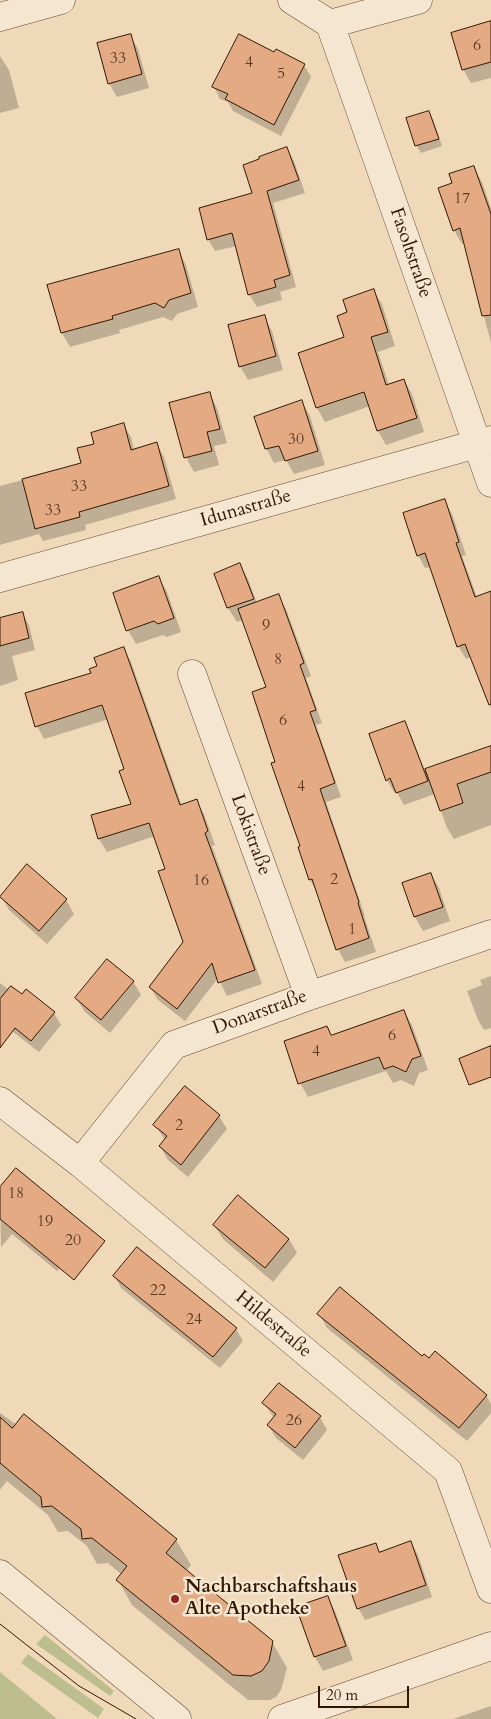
<!DOCTYPE html>
<meta charset="utf-8">
<style>
body{margin:0}
#map{position:relative;width:491px;height:1719px;overflow:hidden;background:#efd9b9;font-family:Cardo,serif}
canvas{display:block}
.scale{position:absolute;left:318px;top:1686px;width:91px;height:22px;box-sizing:border-box;border:2px solid #321801;border-top:0;padding-left:6px;font-size:15px;line-height:18px;white-space:nowrap;color:#321801;-webkit-text-stroke:4px #f5e6d2;paint-order:stroke}
</style>
<div id="map">
<canvas width="491" height="1719"></canvas>
<div class="scale">20 m</div>
</div>
<script>
const c = document.querySelector('canvas').getContext('2d');
c.lineJoin = 'round';
function paint(path, color) { c.fillStyle = color; c.fill(path, 'evenodd'); }
function trace(path, color, width, dash) { c.strokeStyle = color; c.lineWidth = width; c.lineCap = dash ? 'butt' : 'round'; c.setLineDash(dash || []); c.stroke(path); }
function label(font, color, halo, rows, align = 'center') {
  c.font = font + ' Cardo,serif'; c.lineWidth = 5; c.setLineDash([]); c.textBaseline = 'middle'; c.strokeStyle = halo; c.fillStyle = color; for (const [text, x, y, turn = 0] of rows) {
    c.save(); c.translate(x, y); c.rotate((+turn || 0) * Math.PI / 180); c.textAlign = isNaN(turn) ? turn : align; if (halo) c.strokeText(text, 0, 0); c.fillText(text, 0, 0); c.restore();
  }
}
paint(new Path2D(`
 M 45,1635 L 114,1691 L 110,1696 L 36,1644 Z
 M 28,1654 L 104,1709 L 98,1718 L 21,1663 Z
 M 0,1672 L 57,1719 L 0,1719 Z`), '#bcbe8d');
paint(new Path2D(`
 M 491,23 L 491,78 L 471,83 L 463,69 Z
 M 130,35 L 138,49 L 149,88 L 117,97 L 109,83 Z
 M 275,54 L 304,65 L 311,77 L 281,136 L 233,111 L 228,102 L 220,99 L 214,87 Z
 M 0,56 L 9,70 L 19,108 L 0,113 Z
 M 429,112 L 433,119 L 442,146 L 421,153 L 417,146 L 408,119 Z
 M 287,149 L 294,161 L 305,193 L 273,203 L 296,287 L 280,292 L 282,300 L 257,307 L 249,294 L 237,246 L 215,251 L 208,239 L 254,194 Z
 M 474,168 L 482,182 L 491,208 L 491,343 L 465,243 L 462,244 L 454,230 L 454,184 Z
 M 178,250 L 186,265 L 198,307 L 177,314 L 172,321 L 163,317 L 119,330 L 120,333 L 70,347 L 62,333 L 48,286 Z
 M 373,290 L 382,304 L 395,346 L 378,352 L 389,385 L 404,380 L 412,394 L 424,432 L 386,445 L 378,431 L 370,406 L 325,422 L 317,408 L 299,354 L 345,338 L 349,313 Z
 M 264,317 L 272,331 L 283,370 L 248,380 L 240,366 Z
 M 209,393 L 217,408 L 227,443 L 214,446 L 219,465 L 194,472 L 186,457 Z
 M 302,402 L 310,416 L 325,465 L 294,474 L 286,460 L 274,463 L 266,448 Z
 M 123,424 L 131,437 L 134,450 L 157,444 L 164,457 L 176,499 L 85,525 L 86,530 L 43,541 L 39,534 L 0,545 L 0,486 L 82,464 L 96,445 Z
 M 445,501 L 452,514 L 466,555 L 462,556 L 477,597 L 491,602 L 491,709 L 472,657 L 466,659 L 458,646 L 431,567 L 425,568 L 418,555 Z
 M 240,565 L 248,579 L 257,603 L 278,596 L 286,609 L 311,676 L 306,678 L 322,723 L 316,725 L 341,797 L 326,802 L 365,916 L 364,916 L 376,952 L 345,962 L 338,949 L 318,893 L 310,880 L 277,763 L 268,688 L 243,620 L 237,622 L 228,608 L 215,575 Z
 M 159,578 L 167,592 L 181,632 L 167,637 L 163,635 L 136,644 L 128,630 Z
 M 22,613 L 29,625 L 35,650 L 12,656 L 18,680 L 0,686 L 0,624 Z
 M 124,649 L 131,662 L 182,806 L 196,801 L 204,814 L 215,845 L 212,846 L 262,984 L 227,996 L 218,978 L 185,1021 L 158,1000 L 150,987 L 184,942 L 167,869 L 155,836 L 107,852 L 99,839 L 133,804 L 126,770 L 109,719 L 44,739 L 37,726 L 98,667 Z
 M 404,723 L 411,735 L 425,771 L 491,748 L 491,825 L 454,839 L 447,828 L 435,794 L 404,805 L 396,791 L 394,792 L 387,780 Z
 M 431,874 L 439,888 L 450,921 L 423,931 L 415,917 L 403,884 Z
 M 1,896 L 66,900 L 74,914 L 47,944 L 9,910 Z
 M 491,976 L 491,1028 L 484,1030 L 478,1020 L 467,991 L 482,985 L 480,980 Z
 M 133,981 L 141,995 L 110,1033 L 85,1012 L 76,998 Z
 M 0,983 L 9,990 L 54,1013 L 61,1025 L 39,1052 L 12,1031 L 0,1017 Z
 M 404,1011 L 412,1025 L 428,1070 L 419,1073 L 414,1086 L 401,1080 L 393,1083 L 386,1071 L 308,1097 L 300,1083 L 327,1027 L 332,1036 Z
 M 185,1088 L 219,1116 L 227,1129 L 188,1177 L 168,1160 L 160,1146 L 165,1140 L 155,1125 Z
 M 0,1189 L 89,1237 L 57,1271 L 12,1234 L 1,1247 Z
 M 214,1225 L 289,1239 L 297,1253 L 273,1282 L 223,1239 Z
 M 115,1276 L 236,1329 L 243,1341 L 220,1368 L 121,1288 Z
 M 319,1314 L 423,1358 L 486,1395 L 491,1404 L 491,1413 L 467,1441 L 327,1328 Z
 M 279,1384 L 320,1417 L 327,1430 L 303,1460 L 276,1438 L 268,1425 L 274,1418 L 264,1403 Z
 M 0,1413 L 176,1540 L 191,1565 L 186,1571 L 272,1642 L 287,1668 L 281,1690 L 276,1697 L 270,1700 L 248,1700 L 132,1605 L 118,1580 L 122,1575 L 108,1563 L 97,1564 L 87,1546 L 68,1531 L 58,1532 L 48,1515 L 7,1481 L 0,1490 Z
 M 411,1543 L 418,1555 L 432,1597 L 365,1620 L 358,1608 L 375,1544 L 380,1552 Z
 M 327,1597 L 335,1611 L 353,1660 L 323,1671 L 315,1657 L 298,1608 Z
 M 491,1706 L 491,1719 L 453,1719 Z`), '#0003');
const building = new Path2D(`
 M 491,21 L 491,62 L 462,70 L 451,33 Z
 M 131,34 L 142,74 L 108,84 L 97,43 Z
 M 239,34 L 274,52 L 276,49 L 305,64 L 274,125 L 225,99 L 228,94 L 212,87 Z
 M 429,111 L 439,139 L 415,146 L 406,118 Z
 M 287,147 L 299,180 L 267,191 L 290,275 L 274,280 L 276,287 L 248,295 L 232,233 L 207,240 L 199,208 L 252,193 L 243,165 L 259,159 L 259,157 Z
 M 474,166 L 491,214 L 491,315 L 482,316 L 460,228 L 453,231 L 438,188 L 452,183 L 449,174 Z
 M 179,249 L 191,293 L 169,300 L 164,308 L 155,303 L 112,316 L 113,319 L 61,333 L 47,285 Z
 M 374,289 L 388,332 L 371,337 L 386,385 L 404,379 L 417,418 L 377,431 L 364,392 L 316,408 L 298,353 L 344,337 L 337,316 L 347,312 L 343,300 Z
 M 265,315 L 276,356 L 239,367 L 228,325 Z
 M 210,392 L 220,429 L 207,432 L 212,451 L 184,458 L 169,403 Z
 M 302,400 L 318,451 L 285,461 L 279,446 L 265,449 L 254,417 Z
 M 124,423 L 131,450 L 157,442 L 169,486 L 79,512 L 80,517 L 35,529 L 22,479 L 81,463 L 77,448 L 94,444 L 91,433 Z
 M 445,499 L 459,542 L 456,543 L 475,597 L 491,591 L 491,704 L 489,705 L 465,644 L 457,647 L 425,553 L 417,556 L 403,513 Z
 M 240,563 L 254,599 L 227,608 L 214,574 Z
 M 159,576 L 174,618 L 158,624 L 154,621 L 126,631 L 113,593 Z
 M 279,594 L 304,663 L 300,665 L 316,710 L 310,712 L 335,783 L 320,789 L 359,902 L 358,903 L 369,938 L 336,950 L 312,879 L 309,880 L 298,847 L 300,846 L 271,763 L 275,762 L 252,692 L 266,687 L 238,609 Z
 M 23,612 L 29,638 L 0,646 L 0,618 Z
 M 124,647 L 180,805 L 197,799 L 208,831 L 205,833 L 255,970 L 218,983 L 212,963 L 177,1009 L 149,987 L 183,942 L 158,871 L 165,869 L 149,823 L 98,839 L 91,815 L 131,804 L 119,771 L 124,769 L 102,705 L 35,727 L 25,693 L 91,673 L 89,669 L 97,666 L 94,658 Z
 M 405,721 L 428,781 L 396,793 L 390,778 L 386,781 L 369,734 Z
 M 491,746 L 491,772 L 457,784 L 463,803 L 440,811 L 425,769 Z
 M 27,864 L 67,899 L 39,931 L 0,897 Z
 M 431,873 L 443,907 L 414,917 L 402,883 Z
 M 107,959 L 134,981 L 101,1020 L 75,998 Z
 M 11,986 L 22,994 L 26,989 L 55,1012 L 31,1041 L 15,1028 L 0,1048 L 0,999 Z
 M 404,1010 L 421,1056 L 412,1059 L 406,1072 L 393,1066 L 384,1069 L 379,1057 L 298,1084 L 284,1041 L 327,1026 L 331,1035 Z
 M 491,1046 L 491,1077 L 469,1085 L 459,1059 Z
 M 185,1086 L 220,1115 L 181,1165 L 159,1146 L 167,1136 L 153,1125 Z
 M 16,1168 L 105,1241 L 74,1280 L 0,1219 L 0,1187 Z
 M 238,1195 L 289,1239 L 265,1268 L 213,1225 Z
 M 137,1247 L 237,1328 L 213,1357 L 113,1276 Z
 M 340,1287 L 422,1356 L 424,1354 L 429,1358 L 435,1351 L 487,1395 L 459,1428 L 317,1314 Z
 M 279,1383 L 321,1416 L 295,1448 L 267,1425 L 276,1414 L 262,1403 Z
 M 24,1414 L 177,1539 L 166,1553 L 273,1641 L 269,1661 L 262,1671 L 251,1676 L 233,1675 L 116,1580 L 127,1566 L 92,1538 L 82,1539 L 81,1529 L 52,1506 L 42,1507 L 41,1497 L 0,1463 L 0,1417 L 12,1428 Z
 M 411,1541 L 426,1585 L 357,1609 L 338,1555 L 376,1543 L 379,1552 Z
 M 328,1596 L 346,1646 L 314,1657 L 296,1607 Z`);
paint(building, '#e3aa84');
trace(building, '#321801', 1);
const minor = new Path2D(`
 M 292,0 L 330,24 L 418,0
 M 0,17 L 61,0
 M 330,24 L 491,483
 M 0,578 L 491,440
 M 192,674 L 309,996
 M 0,1101 L 80,1163 L 448,1471 L 491,1589
 M 80,1163 L 174,1045 L 309,996 L 491,934
 M 0,1574 L 177,1719
 M 282,1719 L 491,1646`);
trace(minor, '#61482f', 29);
trace(minor, '#f5e6d2', 28);
trace(new Path2D(`
 M 0,1624 L 79,1686 L 136,1719`), '#321801', 1);
for (const [x, y, r, color] of [
 [175,1599,5,"#8f2418"]
]) { const dot = new Path2D(); dot.arc(x, y, r, 0, 2 * Math.PI); c.fillStyle = color; c.fill(dot); trace(dot, '#f5e6d2', 2); }
label('16px', '#5e3c22', null, [
 ["6",477,46],
 ["33",118,59],
 ["4",249,63],
 ["5",281,74],
 ["17",462,199],
 ["30",296,440],
 ["33",79,487],
 ["33",53,511],
 ["9",266,626],
 ["8",278,660],
 ["6",283,721],
 ["4",301,787],
 ["2",334,880],
 ["16",201,881],
 ["1",352,930],
 ["6",392,1036],
 ["4",316,1052],
 ["2",179,1126],
 ["18",16,1194],
 ["19",45,1222],
 ["20",73,1241],
 ["22",158,1291],
 ["24",194,1320],
 ["26",294,1421]
]);
label('19px', '#321801', '#f5e6d2', [
 ["Fasoltstraße",410,253,71],
 ["Idunastraße",246,509,-16],
 ["Lokistraße",250,835,70],
 ["Donarstraße",260,1013,-20],
 ["Hildestraße",273,1325,40]
]);
label('bold 19px', '#321801', '#f5e6d2', [
 ["Nachbarschaftshaus",185,1588],
 ["Alte Apotheke",185,1610]
], 'left');
</script>
